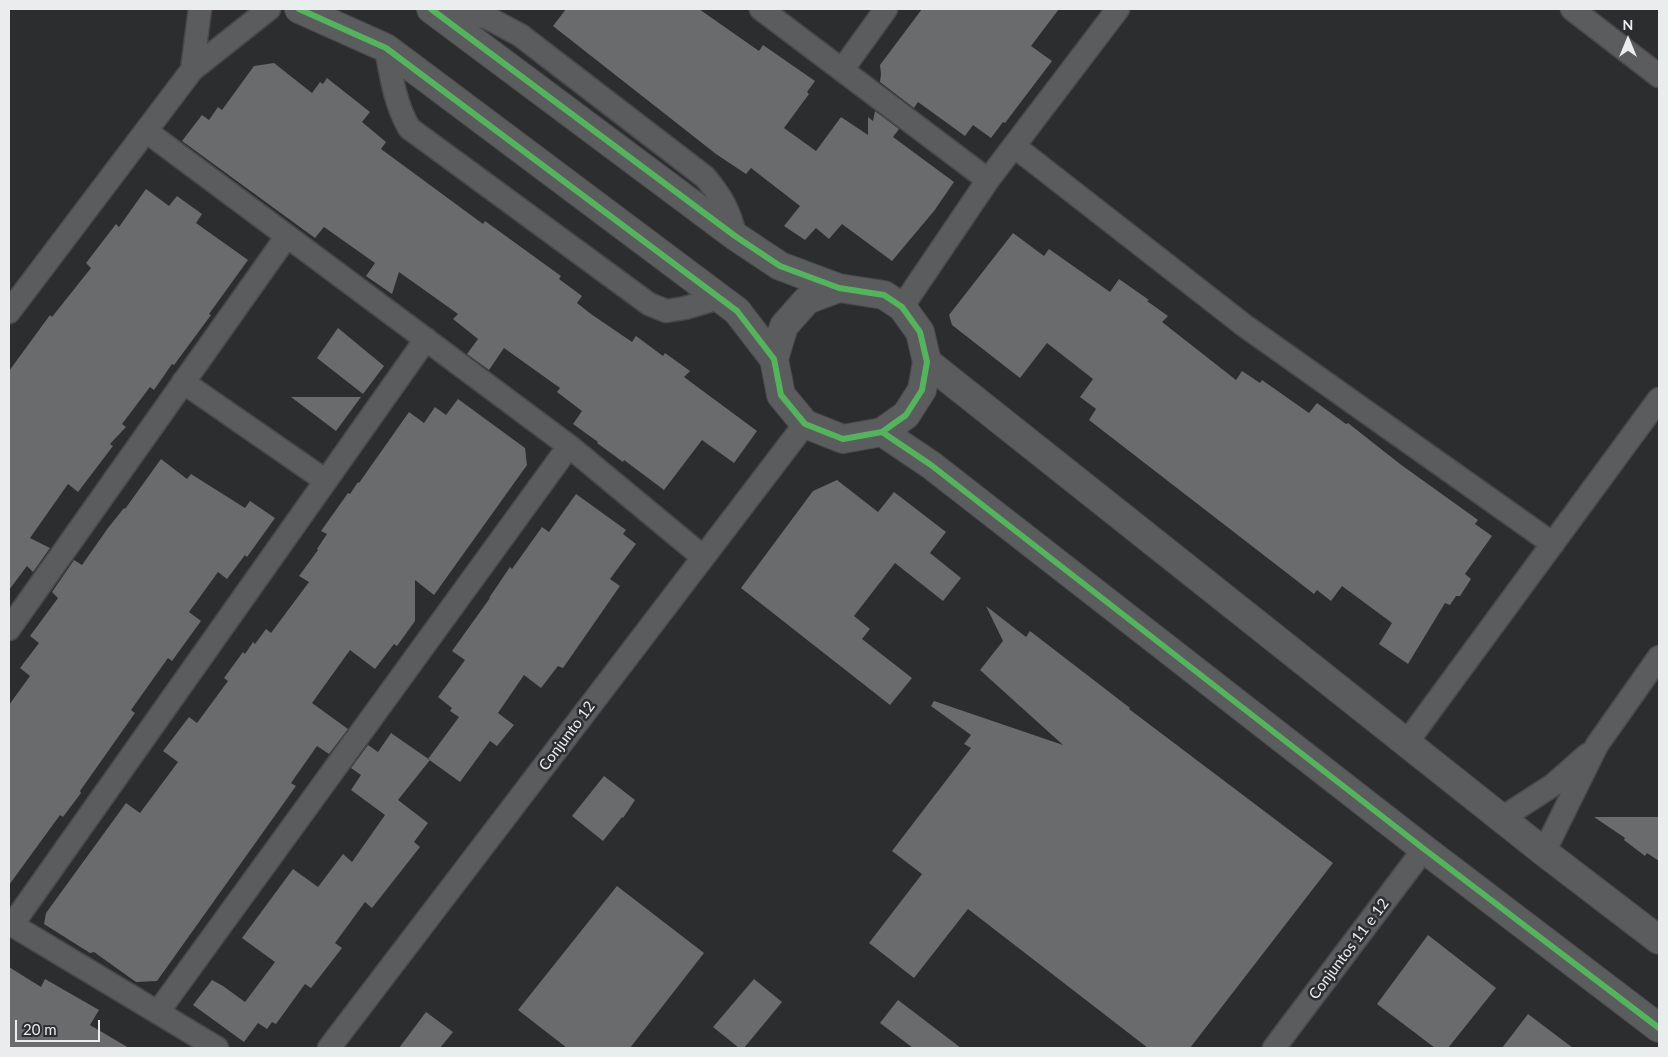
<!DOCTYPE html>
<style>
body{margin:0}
#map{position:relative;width:1668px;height:1057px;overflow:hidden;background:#2b2d2f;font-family:Lato,sans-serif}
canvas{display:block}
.frame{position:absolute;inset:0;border:10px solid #eaedee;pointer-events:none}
.north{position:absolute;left:1603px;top:15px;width:50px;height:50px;-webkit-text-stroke:4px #2a2e30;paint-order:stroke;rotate:0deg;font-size:14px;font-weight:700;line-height:20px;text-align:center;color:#eaedee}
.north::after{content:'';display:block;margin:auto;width:18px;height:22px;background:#eaedee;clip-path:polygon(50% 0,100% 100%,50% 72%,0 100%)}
.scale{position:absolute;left:15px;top:1020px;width:85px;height:22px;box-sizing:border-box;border:2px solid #eaedee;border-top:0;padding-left:6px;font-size:15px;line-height:18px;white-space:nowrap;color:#eaedee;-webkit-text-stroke:4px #2a2e30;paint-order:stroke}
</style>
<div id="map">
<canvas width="1668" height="1057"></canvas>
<div class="frame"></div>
<div class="north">N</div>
<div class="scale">20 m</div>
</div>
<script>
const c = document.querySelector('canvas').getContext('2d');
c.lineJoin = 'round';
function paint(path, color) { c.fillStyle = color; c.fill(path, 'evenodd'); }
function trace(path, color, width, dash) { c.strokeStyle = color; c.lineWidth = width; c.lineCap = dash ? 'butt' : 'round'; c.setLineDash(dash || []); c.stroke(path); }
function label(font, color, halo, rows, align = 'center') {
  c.font = font + ' Lato,sans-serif'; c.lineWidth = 5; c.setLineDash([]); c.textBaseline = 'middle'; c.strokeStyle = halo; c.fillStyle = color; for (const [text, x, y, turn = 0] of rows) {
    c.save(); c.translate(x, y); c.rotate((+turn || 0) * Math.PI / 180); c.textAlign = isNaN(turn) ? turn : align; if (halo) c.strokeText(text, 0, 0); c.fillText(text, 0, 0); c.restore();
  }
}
paint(new Path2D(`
 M 566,9 L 699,9 L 759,51 L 763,45 L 815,81 L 807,92 L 809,94 L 784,128 L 816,151 L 841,117 L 868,135 L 868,117 L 873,121 L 875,111 L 899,129 L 893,137 L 954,182 L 934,211 L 892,261 L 842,224 L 829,239 L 816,228 L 805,240 L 784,226 L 800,206 L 751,168 L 746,174 L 716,154 L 553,26 Z
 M 922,9 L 1059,9 L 1031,46 L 1052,61 L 1005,123 L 1003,122 L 991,138 L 973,125 L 965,136 L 918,102 L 914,108 L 880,82 L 881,74 L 880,65 Z
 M 274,63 L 312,93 L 320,82 L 323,84 L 327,78 L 370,112 L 362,122 L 386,142 L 381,149 L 483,224 L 485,221 L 561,276 L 559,279 L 582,296 L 577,303 L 591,314 L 632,342 L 636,336 L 663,356 L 665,353 L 690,371 L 684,377 L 757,431 L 734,463 L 702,440 L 664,490 L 624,460 L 623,462 L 597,443 L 598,442 L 573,424 L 582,411 L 557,392 L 560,388 L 504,348 L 489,370 L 467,354 L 478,339 L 453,319 L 458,314 L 399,272 L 392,294 L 366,276 L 375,263 L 324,227 L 315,238 L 182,141 L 202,115 L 209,120 L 218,107 L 222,110 L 254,66 Z
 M 146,189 L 169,206 L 177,196 L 202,214 L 196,223 L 248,260 L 209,314 L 211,315 L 174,365 L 172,364 L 154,390 L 150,387 L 122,424 L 126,427 L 110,444 L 113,446 L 78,492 L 68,484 L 30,538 L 50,548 L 33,572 L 27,566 L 9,590 L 9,371 L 50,315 L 52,317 L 91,268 L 86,263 L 116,224 L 119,227 Z
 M 1013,233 L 1044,256 L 1049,249 L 1110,292 L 1119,279 L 1149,300 L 1147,301 L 1168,316 L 1162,322 L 1236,380 L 1242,371 L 1260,383 L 1262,380 L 1309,413 L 1317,403 L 1346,424 L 1348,423 L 1400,464 L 1478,520 L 1475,524 L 1492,536 L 1465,574 L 1471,579 L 1460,596 L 1456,596 L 1450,605 L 1445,603 L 1408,664 L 1379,644 L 1392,623 L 1342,586 L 1331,601 L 1317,590 L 1314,594 L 1089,420 L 1096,409 L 1080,397 L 1093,379 L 1047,343 L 1020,378 L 952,325 L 949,315 Z
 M 338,328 L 384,366 L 363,394 L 317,358 Z
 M 291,397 L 361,397 L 336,431 Z
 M 458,399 L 525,448 L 527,465 L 434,595 L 415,580 L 415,621 L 397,646 L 394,644 L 375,669 L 350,650 L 312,703 L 348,729 L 329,754 L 317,746 L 291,783 L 296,786 L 157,981 L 136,982 L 94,952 L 90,953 L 44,924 L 46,913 L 126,803 L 140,813 L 178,762 L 163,751 L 189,717 L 197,723 L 228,681 L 224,678 L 243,652 L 245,654 L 253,642 L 255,644 L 266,629 L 271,633 L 309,582 L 299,576 L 318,550 L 317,549 L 327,534 L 321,531 L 348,493 L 350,494 L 358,482 L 359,483 L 409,412 L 424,423 L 435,407 L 446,415 Z
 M 161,459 L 187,479 L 191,474 L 245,508 L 250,501 L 275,518 L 247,557 L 245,555 L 227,579 L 218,572 L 189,612 L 201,621 L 172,661 L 168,658 L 131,710 L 135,713 L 80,791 L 81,793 L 63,817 L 60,815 L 9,885 L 9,705 L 30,676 L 20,668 L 39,643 L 30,636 L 58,598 L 52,592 L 74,560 L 82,565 L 108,528 L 124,508 L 125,509 Z
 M 837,480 L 878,512 L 894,492 L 946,532 L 930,553 L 961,578 L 943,601 L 895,563 L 854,616 L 870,629 L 862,639 L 912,678 L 890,705 L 741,588 L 813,491 Z
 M 576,494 L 626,530 L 623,534 L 636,544 L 610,579 L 620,586 L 563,668 L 558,666 L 541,688 L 524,675 L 498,713 L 514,725 L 497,746 L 490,741 L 460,782 L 428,759 L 459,717 L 450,711 L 452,708 L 438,697 L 465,660 L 452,651 L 490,598 L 489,598 L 510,567 L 512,569 L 542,527 L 549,532 Z
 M 986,606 L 1026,637 L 1030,631 L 1130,708 L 1129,709 L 1333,863 L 1190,1048 L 1148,1048 L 968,909 L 914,978 L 869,943 L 922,874 L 892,851 L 971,748 L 964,744 L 971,735 L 931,706 L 934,701 L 1063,745 L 980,670 L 1003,641 Z
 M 391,733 L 430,760 L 398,800 L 428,823 L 414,842 L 420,847 L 372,908 L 365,902 L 335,943 L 342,948 L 311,988 L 305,984 L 276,1024 L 272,1022 L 267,1029 L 258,1023 L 244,1042 L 193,1005 L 212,980 L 223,986 L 245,1002 L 275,962 L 242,938 L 293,869 L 318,887 L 343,854 L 352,862 L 385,815 L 351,790 L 361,775 L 351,768 L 368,745 L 378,752 Z
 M 604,776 L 635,800 L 623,818 L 622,817 L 603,841 L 572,816 Z
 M 1594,817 L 1659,817 L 1659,861 L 1647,853 L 1645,856 L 1624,840 L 1625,838 Z
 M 617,886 L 704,953 L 630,1048 L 567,1048 L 518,1010 Z
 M 1428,935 L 1496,988 L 1448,1048 L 1435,1048 L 1377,1004 Z
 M 9,967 L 41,987 L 45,979 L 99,1010 L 90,1025 L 129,1048 L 9,1048 Z
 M 754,979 L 782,1002 L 744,1048 L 739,1048 L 713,1027 Z
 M 898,1000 L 961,1048 L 913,1048 L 880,1023 Z
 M 426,1012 L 453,1032 L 440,1048 L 399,1048 Z
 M 1528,1014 L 1573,1048 L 1502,1048 Z`), '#696b6d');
const street = new Path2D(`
 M 450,9 L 488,18 L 520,35 L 705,177 C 721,196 730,211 735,236
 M 761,9 L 988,180
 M 1572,9 L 1659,76
 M 386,48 C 391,76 395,103 409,128 L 649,304 L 666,311 L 685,308 L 719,298
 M 192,70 L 200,9
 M 842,70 L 886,9
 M 146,131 L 569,446 L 703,557
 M 1014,146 L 1245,326 L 1553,544
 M 902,307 L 988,180 L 1118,9
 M 9,312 L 192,70 L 269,9
 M 183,382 L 326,481
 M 9,629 L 287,236
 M 1407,742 L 1659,399
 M 1502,818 L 1553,785 L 1587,755
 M 1544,852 L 1597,745 L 1659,657
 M 9,923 L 217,1048
 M 12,925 L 426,339
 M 158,1012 L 569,446
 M 329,1048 L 805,424
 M 1274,1048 L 1424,849`);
const secondary = new Path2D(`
 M 299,9 L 386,48 L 737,311 L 774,359 L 781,395 L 805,424 L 843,439 L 882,432 L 906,415 L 922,390 L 927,362 L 920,332 L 902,307 L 884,295 L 839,288 L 780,266 L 735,236 L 431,9
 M 774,359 L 784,326 L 807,300 L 839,288
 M 927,362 L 1544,852 L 1659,940
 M 882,432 L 931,465 L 1424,849 L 1659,1028`);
trace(street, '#48494a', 25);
trace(secondary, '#48494a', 30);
trace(street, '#5a5c5d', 22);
trace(secondary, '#5a5c5d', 28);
trace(new Path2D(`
 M 299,9 L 386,48 L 737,311 L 774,359 L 781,395 L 805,424 L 843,439 L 882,432 L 906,415 L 922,390 L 927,362 L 920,332 L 902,307 L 884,295 L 839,288 L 780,266 L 735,236 L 431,9
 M 882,432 L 931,465 L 1424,849 L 1659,1028`), '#56b35d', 6);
label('15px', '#eaedee', '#2a2e30', [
 ["Conjunto 12",567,736,-53],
 ["Conjuntos 11 e 12",1349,949,-53]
]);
</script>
